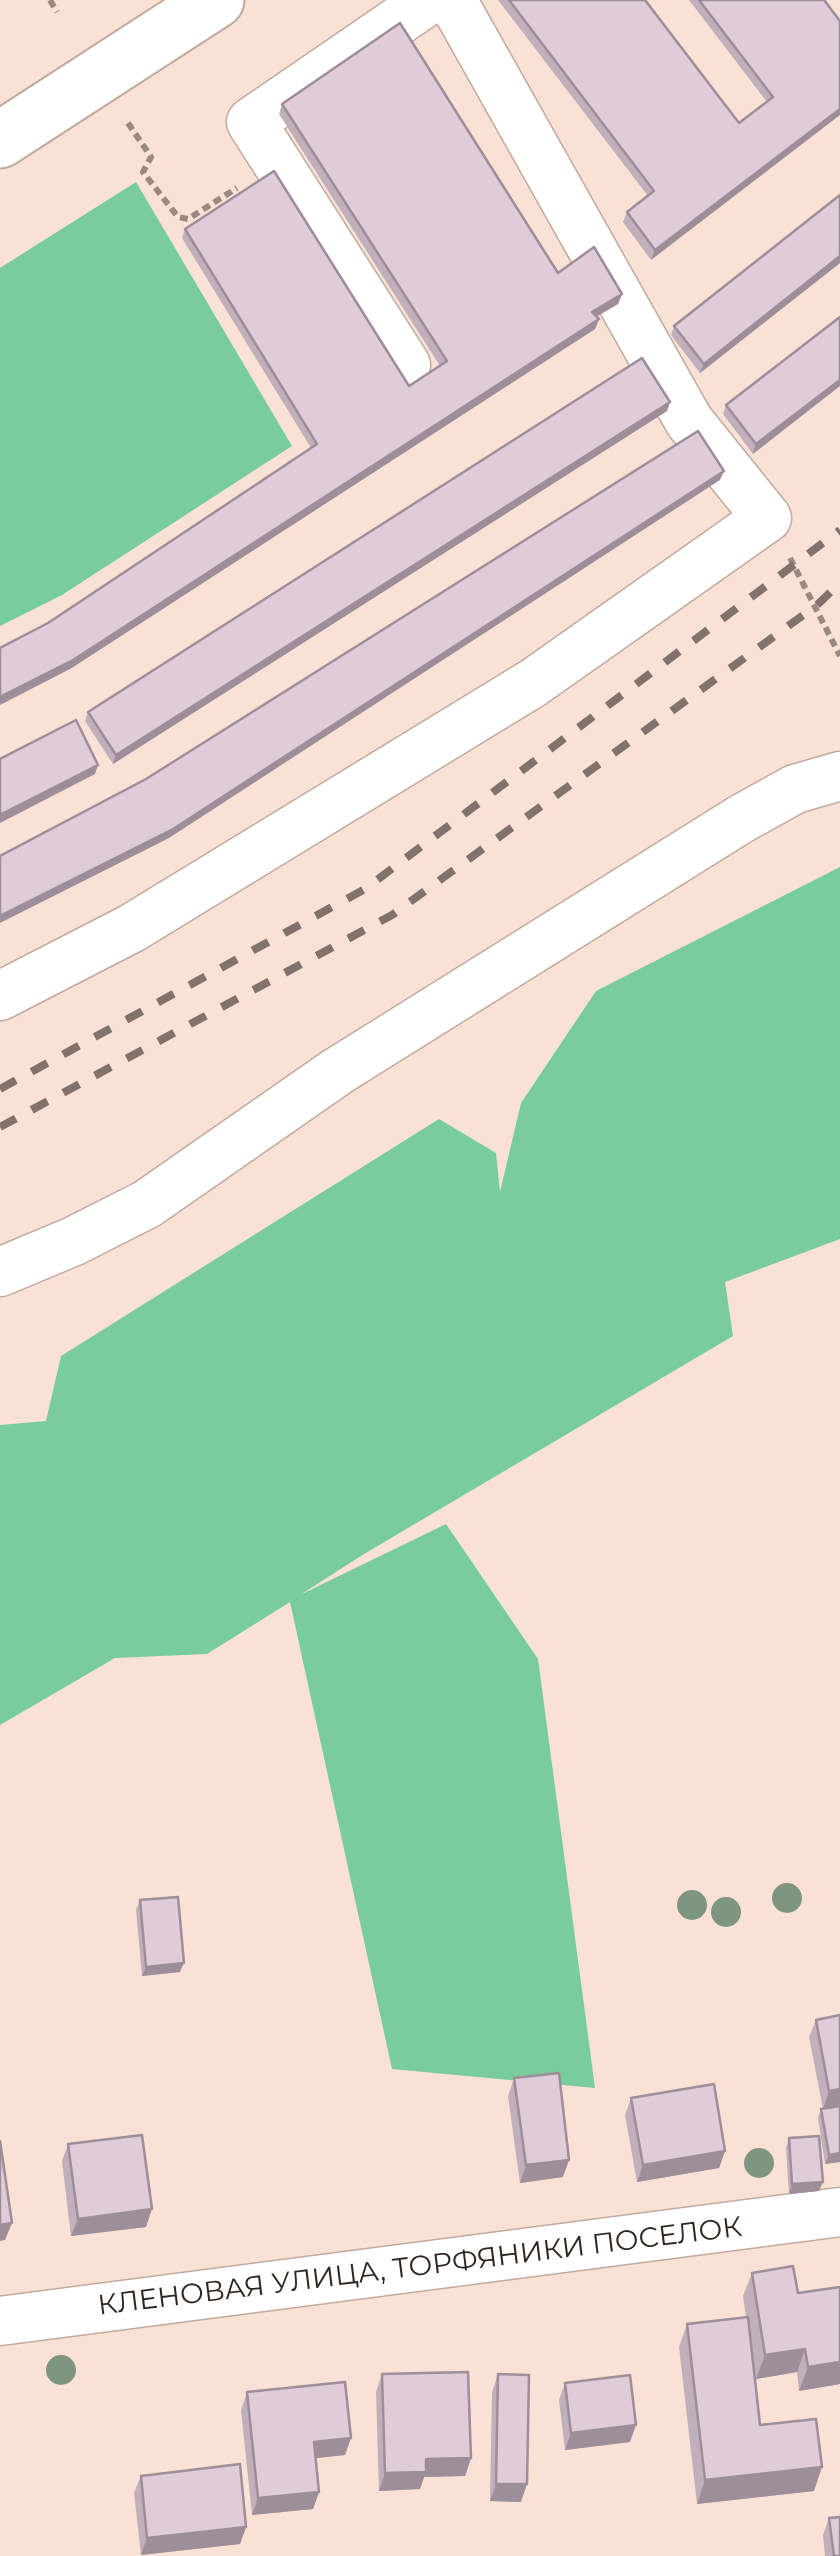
<!DOCTYPE html>
<meta charset="utf-8">
<style>
body{margin:0}
canvas{display:block;background:#f9e1d5}
</style>
<canvas width="840" height="2556"></canvas>
<script>
const c = document.querySelector('canvas').getContext('2d');
c.lineJoin = 'round';
function paint(path, color) { c.fillStyle = color; c.fill(path, 'evenodd'); }
function trace(path, color, width, dash) { c.strokeStyle = color; c.lineWidth = width; c.lineCap = dash ? 'butt' : 'round'; c.setLineDash(dash || []); c.stroke(path); }
function label(font, color, halo, rows, align = 'center') {
  c.font = font + ' Montserrat,sans-serif'; c.lineWidth = 8; c.setLineDash([]); c.textBaseline = 'middle'; c.strokeStyle = halo; c.fillStyle = color; for (const [text, x, y, turn = 0] of rows) {
    c.save(); c.translate(x, y); c.rotate((+turn || 0) * Math.PI / 180); c.textAlign = isNaN(turn) ? turn : align; if (halo) c.strokeText(text, 0, 0); c.fillText(text, 0, 0); c.restore();
  }
}
paint(new Path2D(`
 M 136,182 L 292,446 L 62,595 L 0,626 L 0,268 Z
 M 840,867 L 840,1239 L 725,1282 L 733,1336 L 364,1554 L 300,1595 L 446,1524 L 538,1659 L 595,2088 L 392,2069 L 290,1602 L 207,1654 L 115,1658 L 0,1725 L 0,1425 L 46,1421 L 61,1356 L 439,1119 L 496,1153 L 500,1192 L 521,1103 L 596,991 Z`), '#79cc9b');
const minor = new Path2D(`
 M 406,365 L 251,122 L 429,0
 M 0,996 L 132,928 L 533,683 L 767,518 L 689,421 L 452,0
 M 0,1272 L 74,1241 L 147,1204 L 338,1071 L 741,819 L 795,789 L 840,776
 M 0,2321 L 840,2212`);
const major = new Path2D(`
 M 0,140 L 216,0`);
trace(minor, '#c1aa9f', 51);
trace(major, '#c1aa9f', 59);
trace(new Path2D(`
 M 50,0 L 57,12
 M 128,123 L 151,157 L 143,172 L 178,217 L 188,219 L 237,188
 M 790,558 L 840,656`), '#9a8981', 6, [8, 5]);
trace(minor, '#fff', 48);
trace(major, '#fff', 55);
trace(new Path2D(`
 M 0,1089 L 365,889 L 840,530
 M 0,1127 L 392,915 L 817,605 L 840,583`), '#81726b', 8, [18, 18]);
c.fillStyle = '#7e967f';
for (const [x, y] of [
 [787,1898],
 [692,1905],
 [726,1912],
 [759,2163],
 [61,2370]
]) { c.beginPath(); c.arc(x, y, 15, 0, 2 * Math.PI); c.fill(); }
paint(new Path2D(`
 M 498,0 L 645,0 L 739,123 L 767,102 L 689,0 L 824,0 L 840,21 L 651,260 L 623,222 L 627,212 L 648,196 Z
 M 282,104 L 558,273 L 622,294 L 618,304 L 596,317 L 599,319 L 595,329 L 70,669 L 48,623 L 311,448 L 182,238 L 185,229 L 409,386 L 440,366 L 279,114 Z
 M 840,195 L 840,263 L 700,373 L 671,335 L 674,326 Z
 M 840,317 L 753,454 L 723,414 L 726,405 Z
 M 670,402 L 667,411 L 113,764 L 85,721 L 88,712 Z
 M 140,1900 L 180,1972 L 142,1976 L 136,1910 Z
 M 816,2020 L 840,2105 L 823,2109 L 809,2037 Z
 M 514,2078 L 563,2177 L 520,2183 L 508,2096 Z
 M 631,2098 L 725,2151 L 719,2168 L 637,2182 L 625,2115 Z
 M 840,2106 L 840,2162 L 825,2164 L 818,2118 L 821,2109 Z
 M 789,2138 L 823,2182 L 819,2191 L 789,2194 L 786,2148 Z
 M 68,2144 L 146,2227 L 71,2236 L 62,2161 Z
 M 752,2273 L 798,2293 L 840,2287 L 840,2384 L 799,2391 L 797,2372 L 756,2379 L 752,2353 L 760,2425 L 814,2491 L 697,2504 L 679,2347 L 687,2324 L 746,2317 L 743,2296 Z
 M 382,2374 L 471,2458 L 465,2476 L 424,2477 L 420,2489 L 379,2491 L 376,2392 Z
 M 498,2374 L 521,2502 L 490,2501 L 492,2392 Z
 M 565,2383 L 630,2442 L 565,2450 L 559,2400 Z
 M 247,2392 L 345,2455 L 316,2458 L 319,2492 L 313,2509 L 252,2515 L 241,2410 Z
 M 141,2476 L 246,2527 L 240,2544 L 141,2555 L 134,2493 Z
 M 829,2518 L 840,2556 L 825,2556 L 823,2535 Z`), '#c1afbb');
paint(new Path2D(`
 M 840,109 L 840,115 L 651,260 L 655,250 Z
 M 840,256 L 840,263 L 700,373 L 704,364 Z
 M 622,294 L 618,304 L 589,321 L 592,312 Z
 M 599,319 L 595,329 L 70,669 L 0,705 L 0,697 Z
 M 840,380 L 840,386 L 753,454 L 756,444 Z
 M 670,402 L 667,411 L 113,764 L 116,755 Z
 M 724,471 L 720,480 L 169,838 L 0,923 L 0,916 Z
 M 98,765 L 95,774 L 0,823 L 0,815 Z
 M 184,1963 L 180,1972 L 142,1976 L 146,1967 Z
 M 840,2089 L 840,2105 L 823,2109 L 829,2091 Z
 M 725,2151 L 719,2168 L 637,2182 L 643,2165 Z
 M 840,2153 L 840,2162 L 825,2164 L 829,2155 Z
 M 569,2160 L 563,2177 L 520,2183 L 526,2165 Z
 M 823,2182 L 819,2191 L 789,2194 L 792,2184 Z
 M 152,2209 L 146,2227 L 71,2236 L 78,2219 Z
 M 12,2223 L 5,2240 L 0,2241 L 0,2225 Z
 M 805,2349 L 797,2372 L 756,2379 L 765,2355 Z
 M 840,2362 L 840,2384 L 799,2391 L 808,2367 Z
 M 636,2425 L 630,2442 L 565,2450 L 571,2433 Z
 M 351,2438 L 345,2455 L 308,2459 L 314,2442 Z
 M 471,2458 L 465,2476 L 424,2477 L 420,2489 L 379,2491 L 385,2473 L 426,2459 Z
 M 822,2467 L 814,2491 L 697,2504 L 705,2480 Z
 M 496,2484 L 527,2484 L 521,2502 L 490,2501 Z
 M 319,2492 L 313,2509 L 252,2515 L 258,2498 Z
 M 246,2527 L 240,2544 L 141,2555 L 147,2538 Z`), '#9d8e99');
const building = new Path2D(`
 M 509,0 L 645,0 L 739,123 L 773,97 L 699,0 L 824,0 L 840,21 L 840,109 L 655,250 L 627,212 L 654,191 Z
 M 400,23 L 558,273 L 594,247 L 622,294 L 592,312 L 599,319 L 73,660 L 0,697 L 0,648 L 48,623 L 317,444 L 185,229 L 274,171 L 409,386 L 447,361 L 282,104 Z
 M 840,195 L 840,256 L 704,364 L 674,326 Z
 M 840,317 L 840,380 L 756,444 L 726,405 Z
 M 642,358 L 670,402 L 116,755 L 88,712 Z
 M 698,431 L 724,471 L 173,829 L 0,916 L 0,856 L 146,779 Z
 M 76,720 L 98,765 L 0,815 L 0,759 Z
 M 178,1897 L 184,1963 L 146,1967 L 140,1900 Z
 M 840,2015 L 840,2089 L 829,2091 L 816,2020 Z
 M 559,2073 L 569,2160 L 526,2165 L 514,2078 Z
 M 714,2084 L 725,2151 L 643,2165 L 631,2098 Z
 M 840,2106 L 840,2153 L 829,2155 L 821,2109 Z
 M 142,2135 L 152,2209 L 78,2219 L 68,2144 Z
 M 819,2136 L 823,2182 L 792,2184 L 789,2138 Z
 M 0,2141 L 12,2223 L 0,2225 Z
 M 793,2266 L 798,2293 L 840,2287 L 840,2362 L 808,2367 L 805,2349 L 765,2355 L 752,2273 Z
 M 748,2317 L 760,2425 L 816,2419 L 822,2467 L 705,2480 L 687,2324 Z
 M 468,2372 L 471,2458 L 426,2459 L 426,2472 L 385,2473 L 382,2374 Z
 M 498,2374 L 529,2375 L 527,2484 L 496,2484 Z
 M 630,2375 L 636,2425 L 571,2433 L 565,2383 Z
 M 345,2382 L 351,2438 L 314,2442 L 319,2492 L 258,2498 L 247,2392 Z
 M 240,2464 L 246,2527 L 147,2538 L 141,2476 Z
 M 840,2517 L 840,2556 L 834,2556 L 829,2518 Z`);
paint(building, '#e0cbda');
trace(building, '#9d8e99', 2.5);
label('28px', '#2e2521', '#fff', [
 ["КЛЕНОВАЯ УЛИЦА, ТОРФЯНИКИ ПОСЕЛОК",420,2267,-7]
]);
</script>
